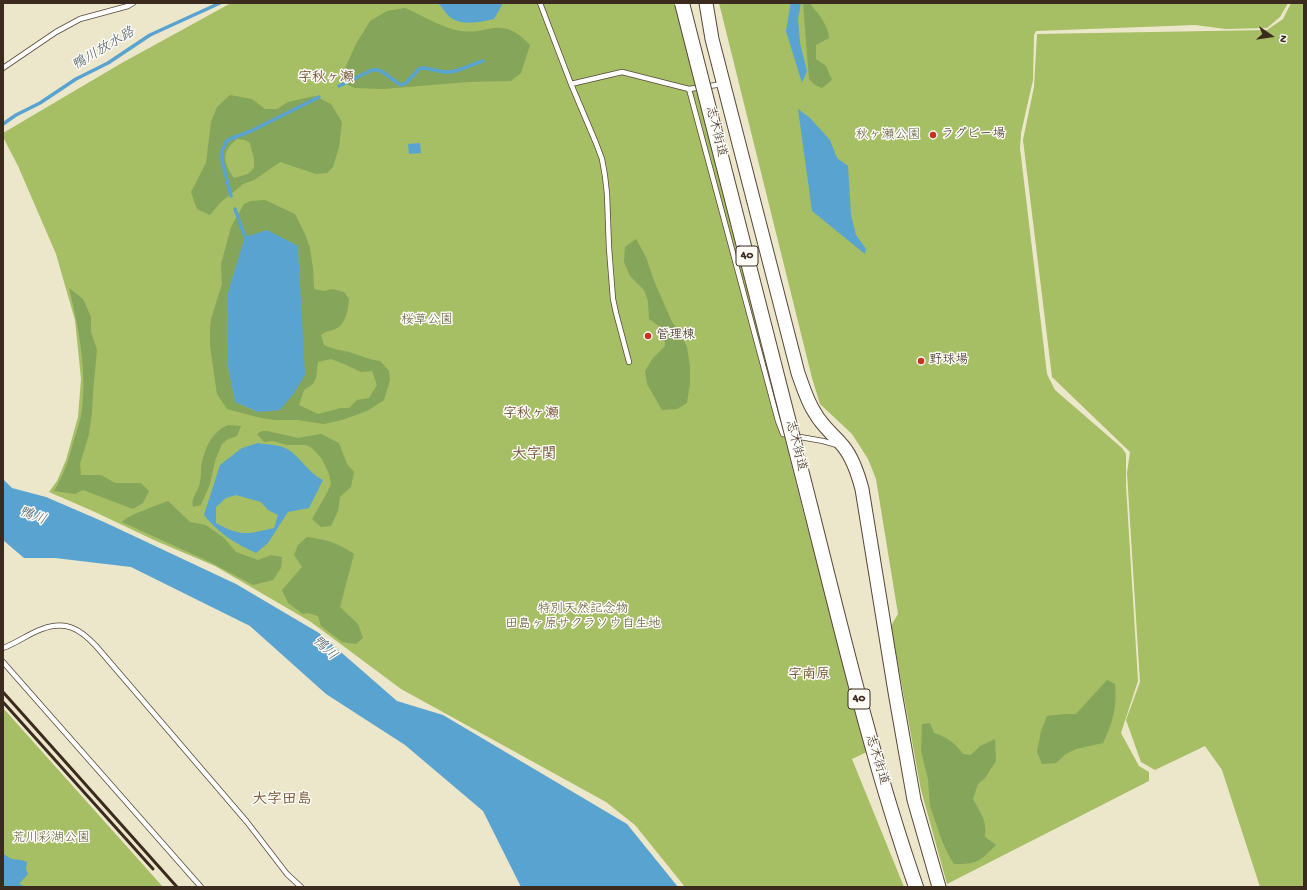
<!DOCTYPE html>
<meta charset="utf-8">
<style>
body{margin:0}
#map{position:relative;width:1307px;height:890px;overflow:hidden;background:#ece7cb;font-family:"Gochi Hand",sans-serif}
canvas{display:block}
.frame{position:absolute;inset:0;border:4px solid #3b2a1e;pointer-events:none}
.north{position:absolute;left:1251px;top:16px;width:40px;height:40px;-webkit-text-stroke:3px #fdfcf7;paint-order:stroke;rotate:103deg;font-size:11px;font-weight:700;line-height:16px;text-align:center;color:#3b2a1e}
.north::after{content:'';display:block;margin:auto;width:14px;height:18px;background:#3b2a1e;clip-path:polygon(50% 0,100% 100%,50% 72%,0 100%)}
</style>
<div id="map">
<canvas width="1307" height="890"></canvas>
<div class="frame"></div>
<div class="north">N</div>
</div>
<script>
const c = document.querySelector('canvas').getContext('2d');
c.lineJoin = 'round';
function paint(path, color) { c.fillStyle = color; c.fill(path, 'evenodd'); }
function trace(path, color, width, dash) { c.strokeStyle = color; c.lineWidth = width; c.lineCap = dash ? 'butt' : 'round'; c.setLineDash(dash || []); c.stroke(path); }
function label(font, color, halo, rows, align = 'center') {
  c.font = font + ' "Gochi Hand","Klee One",sans-serif'; c.lineWidth = 3; c.setLineDash([]); c.textBaseline = 'middle'; c.strokeStyle = halo; c.fillStyle = color; for (const [text, x, y, turn = 0] of rows) {
    c.save(); c.translate(x, y); c.rotate((+turn || 0) * Math.PI / 180); c.textAlign = isNaN(turn) ? turn : align; if (halo) c.strokeText(text, 0, 0); c.fillText(text, 0, 0); c.restore();
  }
}
paint(new Path2D(`
 M 231,3 L 675,3 L 803,510 L 867,752 L 852,759 L 904,887 L 685,887 L 635,825 L 606,802 L 401,689 L 311,622 L 215,566 L 156,541 L 95,512 L 49,492 L 57,481 L 66,460 L 78,417 L 81,379 L 75,320 L 56,254 L 18,166 L 3,137 L 3,133 L 120,64 Z
 M 719,3 L 1288,3 L 1280,17 L 1267,28 L 1226,29 L 1195,25 L 1036,31 L 1034,35 L 1033,80 L 1021,133 L 1020,148 L 1047,374 L 1055,390 L 1122,448 L 1126,454 L 1126,486 L 1138,681 L 1121,733 L 1139,766 L 1149,772 L 1149,781 L 947,884 L 921,790 L 891,626 L 898,614 L 876,479 L 868,459 L 852,434 L 820,404 L 812,378 Z
 M 1291,3 L 1304,3 L 1304,887 L 1260,887 L 1222,770 L 1205,746 L 1155,770 L 1141,762 L 1126,720 L 1140,682 L 1127,473 L 1130,452 L 1052,377 L 1023,140 L 1034,87 L 1037,34 L 1267,30 L 1283,19 Z
 M 3,708 L 163,887 L 3,887 Z`), '#a6be64');
paint(new Path2D(`
 M 803,3 L 810,3 C 813,9 817,11 820,16 C 824,22 829,31 829,38 L 816,45 L 816,59 L 826,66 L 832,80 L 822,88 L 815,85 L 809,79 Z
 M 405,8 C 421,15 439,26 456,30 C 488,38 499,12 530,45 L 521,73 L 511,81 L 468,82 L 383,89 L 355,88 L 339,81 L 356,44 L 370,21 L 387,11 Z
 M 230,95 L 252,99 L 265,109 L 277,109 L 288,102 L 315,96 L 331,104 L 342,122 L 339,147 L 333,167 L 327,173 L 316,174 L 280,162 L 254,180 L 243,184 L 220,203 L 210,215 L 197,209 L 191,192 L 206,163 L 211,122 L 217,107 ZM 237,139 L 245,140 L 250,143 L 254,159 L 254,168 L 248,174 L 234,178 C 223,162 221,152 237,139 Z
 M 265,200 L 295,214 L 305,234 L 310,248 L 313,269 L 314,289 L 324,291 L 332,289 L 344,292 L 349,299 C 348,310 346,326 333,330 C 328,331 325,332 321,335 L 324,345 C 334,350 345,350 355,354 C 364,357 371,360 380,361 L 389,371 L 390,380 L 384,400 L 367,411 L 342,420 L 324,424 L 297,420 L 275,420 L 261,418 L 227,409 L 217,394 L 210,346 L 210,329 L 211,319 L 222,284 L 221,264 L 231,227 L 244,204 L 251,201 ZM 266,230 L 298,246 L 300,285 L 258,412 L 235,402 L 227,361 L 228,292 L 245,238 ZM 331,359 L 344,364 L 361,372 L 372,371 L 377,385 L 369,398 L 357,400 L 349,408 L 341,408 L 318,414 L 299,405 L 304,390 L 313,384 L 316,378 L 318,362 Z
 M 636,239 L 646,257 L 654,281 L 672,322 L 680,332 L 687,347 L 690,366 L 690,383 L 687,403 L 677,409 L 662,410 L 647,384 L 645,371 L 653,358 L 665,346 C 665,331 661,327 649,319 L 648,301 L 644,290 L 630,276 L 624,262 L 625,247 Z
 M 69,288 L 83,299 L 91,317 L 91,332 L 97,350 L 93,392 L 92,413 L 89,434 L 80,464 L 81,475 L 101,475 L 115,483 L 141,483 L 149,491 L 143,503 L 133,509 L 83,490 L 75,494 L 54,491 C 63,476 69,460 73,443 C 76,434 79,425 81,416 C 88,374 79,329 69,288 Z
 M 228,425 L 241,426 L 237,436 L 228,439 L 222,444 L 215,461 L 210,484 L 201,505 L 193,507 C 191,497 196,495 199,486 C 201,481 201,474 201,468 C 204,450 211,432 228,425 Z
 M 262,431 L 267,431 L 298,438 L 321,434 L 339,443 L 347,464 L 354,472 L 351,487 L 340,497 L 338,511 L 331,526 L 321,527 L 312,519 L 327,493 L 331,484 L 329,474 L 322,459 L 312,448 L 306,445 L 287,445 L 273,441 L 264,442 L 257,434 Z
 M 168,501 L 190,522 L 206,525 L 224,538 L 236,552 L 258,560 L 271,555 L 282,557 L 281,568 L 273,580 L 253,585 L 212,563 L 122,522 C 128,515 158,505 168,501 Z
 M 307,537 C 328,540 336,542 354,554 L 340,607 L 358,624 L 363,638 L 356,644 L 342,642 L 321,626 L 318,616 L 308,613 L 303,614 L 288,603 L 282,590 L 302,567 L 294,555 L 298,545 Z
 M 1107,680 L 1115,684 C 1117,708 1113,721 1103,743 L 1076,749 L 1066,754 L 1056,763 L 1042,764 L 1037,752 L 1041,731 L 1047,716 L 1065,714 L 1076,714 Z
 M 930,723 L 934,733 C 947,737 955,743 963,754 L 971,755 L 980,746 L 995,739 L 996,761 L 985,778 L 978,784 L 973,799 C 981,814 987,820 985,837 L 996,845 C 979,862 978,864 954,864 L 948,854 L 942,841 L 930,806 L 928,779 L 921,751 L 922,724 Z`), '#84a55a');
paint(new Path2D(`
 M 438,3 L 503,3 L 494,19 C 481,22 463,26 451,18 C 446,14 442,7 438,3 Z
 M 790,3 L 801,3 L 798,19 L 800,43 L 807,71 L 802,83 L 786,31 L 790,7 Z
 M 798,109 L 810,118 L 830,140 L 837,158 L 848,166 L 851,215 L 856,235 L 866,249 L 865,254 L 812,211 Z
 M 420,143 L 421,153 L 409,154 L 408,144 Z
 M 267,230 L 298,246 L 305,375 L 294,393 L 280,410 L 258,412 L 235,402 L 227,361 L 228,292 L 245,237 Z
 M 258,443 C 267,445 279,444 287,449 C 301,457 308,473 323,480 L 309,508 L 288,512 L 268,543 L 256,553 C 236,544 218,533 204,515 L 220,465 L 242,448 ZM 236,495 L 261,502 L 268,510 L 278,515 L 274,528 C 248,534 241,537 216,523 L 216,507 L 226,498 Z
 M 3,479 L 12,488 L 46,497 L 104,522 L 236,584 L 319,633 L 397,701 L 443,715 L 627,824 L 678,887 L 521,887 L 483,811 L 405,745 L 326,694 L 250,626 L 131,567 L 55,558 L 24,558 L 3,540 Z
 M 3,853 C 14,863 16,857 27,862 L 26,869 L 28,874 L 19,884 L 27,887 L 3,887 Z`), '#58a3d0');
trace(new Path2D(`
 M 339,86 L 372,70 C 383,68 391,80 401,85 L 406,83 L 420,68 C 430,67 439,73 449,72 C 460,71 472,64 483,61
 M 3,124 L 16,115 L 40,103 L 76,79 L 108,63 L 150,35 L 220,3
 M 231,196 L 222,160 L 222,151 L 226,142 L 230,139 L 251,131 L 319,97
 M 235,209 L 245,237`), '#58a3d0', 3.5);
const lane = new Path2D(`
 M 540,3 L 571,84 L 596,143 L 602,159 L 605,176 L 607,194 L 609,248 L 613,299 L 616,313 L 629,362
 M 3,68 L 56,32 L 80,19 L 128,6 L 133,3
 M 571,84 L 622,72 L 689,89 L 723,84
 M 689,89 L 778,421 L 783,434 L 823,441 L 837,445
 M 3,648 C 17,643 28,634 42,629 C 66,620 80,629 96,646 L 247,822 L 287,874 L 301,887
 M 3,662 L 201,887`);
const secondary = new Path2D(`
 M 706,3 L 712,39 L 798,373 C 803,387 807,401 815,413 C 822,426 834,435 843,446 C 853,458 858,474 862,489 L 895,692 L 914,800 L 939,887`);
const primary = new Path2D(`
 M 811,509 C 843,636 873,763 916,887`);
trace(lane, '#564638', 6);
trace(secondary, '#564638', 15);
trace(primary, '#564638', 16);
trace(lane, '#fff', 4.5);
trace(secondary, '#fff', 13);
trace(primary, '#fff', 14);
trace(new Path2D(`
 M 3,692 L 177,887
 M 3,702 L 153,869`), '#3b2a1e', 3);
const primaryBridge = new Path2D(`
 M 682,3 L 811,509`);
trace(primaryBridge, '#564638', 16, []);
trace(primaryBridge, '#fff', 14);
for (const [x, y, r, color] of [
 [933,135,4,"#c8321e"],
 [648,336,4,"#c8321e"],
 [921,361,4,"#c8321e"]
]) { const dot = new Path2D(); dot.arc(x, y, r, 0, 2 * Math.PI); c.fillStyle = color; c.fill(dot); trace(dot, '#fdfcf7', 1.5); }
for (const [x, y, w] of [
 [747,256,22],
 [859,699,22]
]) { const box = new Path2D(); box.roundRect(x - w / 2, y - 10, w, 20, 3); c.fillStyle = '#fdfcf7'; c.fill(box); trace(box, '#3b2a1e', 1); }
label('bold 12px', '#3b2a1e', null, [
 ["40",747,256],
 ["40",859,699]
]);
label('13px', '#3b2a1e', '#fdfcf7', [
 ["志木街道",715,132,76],
 ["志木街道",795,446,76],
 ["志木街道",876,760,73]
]);
label('13px', '#3b2a1e', '#fdfcf7', [
 ["ラグビー場",941,135],
 ["管理棟",656,336],
 ["野球場",929,361]
], 'left');
label('13px', '#5b5633', '#fdfcf7', [
 ["秋ヶ瀬公園",888,136],
 ["桜草公園",427,321],
 ["特別天然記念物",583,610],
 ["田島ヶ原サクラソウ自生地",583,625],
 ["荒川彩湖公園",51,839]
]);
label('italic 14px', '#475a65', '#fdfcf7', [
 ["鴨川放水路",104,50,-31],
 ["鴨川",32,517,21],
 ["鴨川",324,649,44]
]);
label('bold 14px', '#725234', '#fdfcf7', [
 ["字秋ヶ瀬",326,79],
 ["字秋ヶ瀬",531,415],
 ["字南原",809,676]
]);
label('bold 15px', '#725234', '#fdfcf7', [
 ["大字関",534,456],
 ["大字田島",282,801]
]);
</script>
